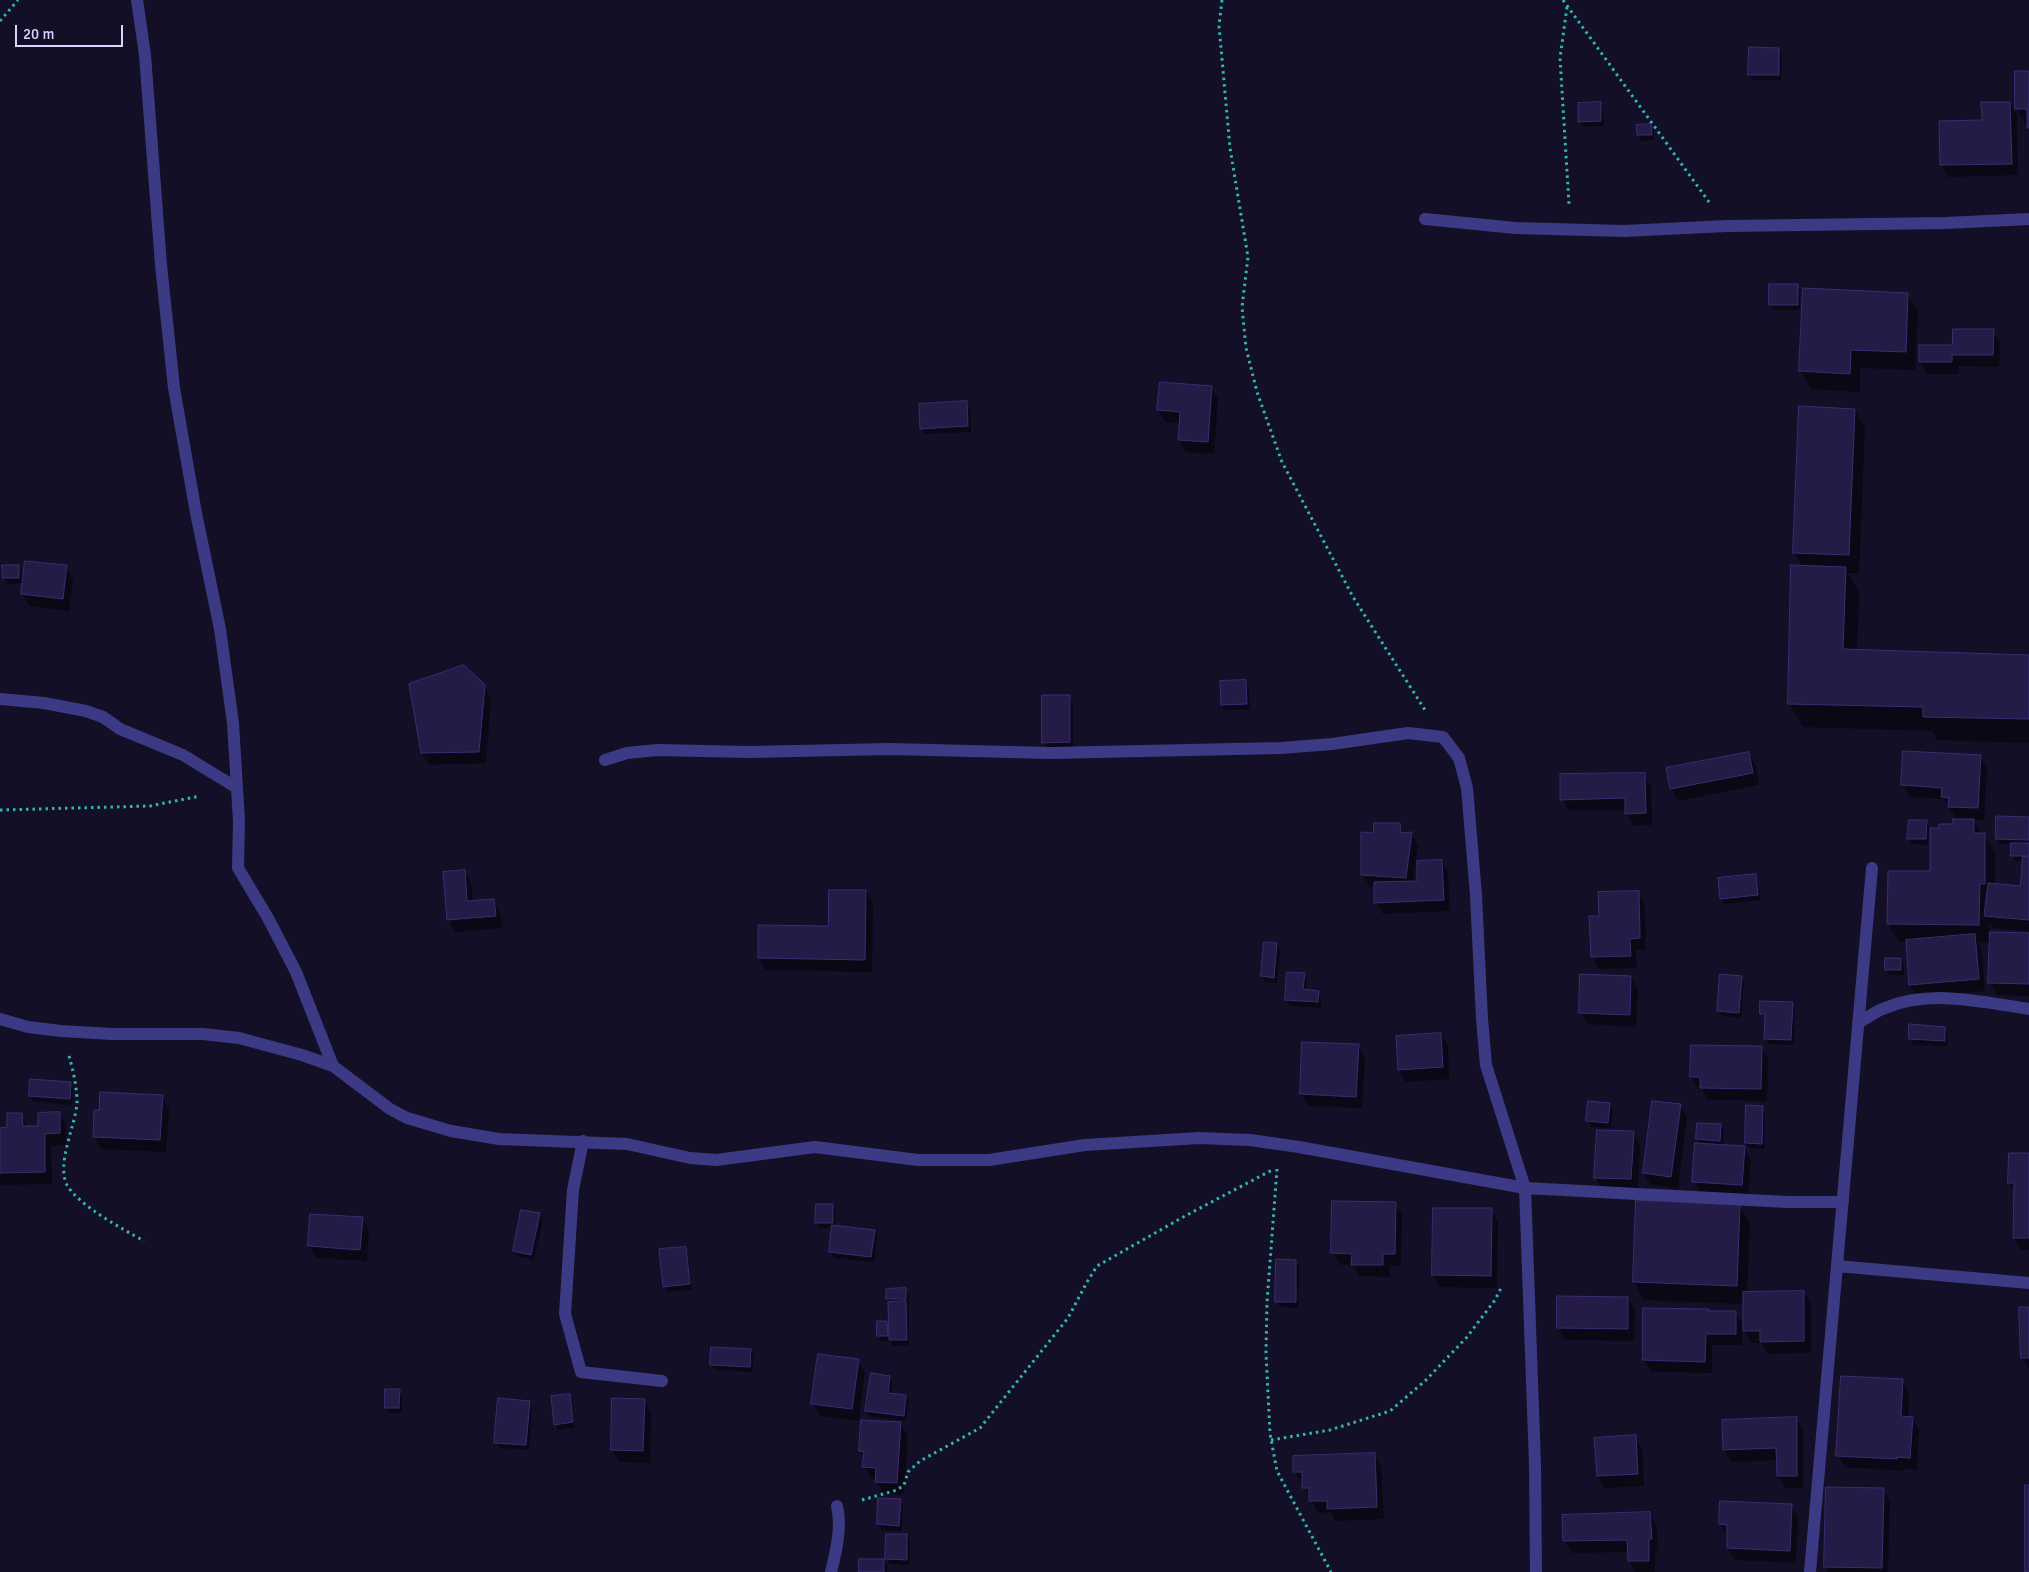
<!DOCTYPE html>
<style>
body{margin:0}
#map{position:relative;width:2029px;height:1572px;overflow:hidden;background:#130f26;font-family:Signika,sans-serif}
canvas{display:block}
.scale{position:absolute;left:15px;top:25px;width:108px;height:22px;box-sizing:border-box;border:2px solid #d9d4ff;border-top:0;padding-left:6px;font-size:15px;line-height:18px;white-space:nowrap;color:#d9d4ff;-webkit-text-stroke:4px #130f26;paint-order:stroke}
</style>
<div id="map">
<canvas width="2029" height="1572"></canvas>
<div class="scale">20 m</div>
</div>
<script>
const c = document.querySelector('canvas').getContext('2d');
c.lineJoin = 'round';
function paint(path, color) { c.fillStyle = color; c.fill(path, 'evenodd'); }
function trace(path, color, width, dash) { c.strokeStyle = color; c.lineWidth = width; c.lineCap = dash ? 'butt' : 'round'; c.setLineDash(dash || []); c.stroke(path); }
paint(new Path2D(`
 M 1779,49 L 1782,55 L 1781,80 L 1753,80 L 1749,75 Z
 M 2029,72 L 2029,129 L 2016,108 Z
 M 1600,103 L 1603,109 L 1604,126 L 1583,127 L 1579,121 Z
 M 2010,103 L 2017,115 L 2018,175 L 1948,177 L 1941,165 L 1983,121 Z
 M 1650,125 L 1654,131 L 1654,140 L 1641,141 L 1638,135 Z
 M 1797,286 L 1800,291 L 1800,310 L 1773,310 L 1770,305 Z
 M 1907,294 L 1918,312 L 1915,370 L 1860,368 L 1860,392 L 1811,389 L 1800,371 Z
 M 1993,331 L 2000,343 L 1999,367 L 1959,366 L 1959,374 L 1927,374 L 1920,362 Z
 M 1211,387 L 1218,399 L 1214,454 L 1186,452 L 1179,440 L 1181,423 L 1165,422 L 1158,409 Z
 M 966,403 L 970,408 L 971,432 L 925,434 L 922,428 Z
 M 1855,410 L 1865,428 L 1859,573 L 1848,573 L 1859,592 L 1857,651 L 2029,655 L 2029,743 L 1938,740 L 1932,731 L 1803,727 L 1789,703 L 1803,567 L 1794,553 Z
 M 3,567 L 18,567 L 22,572 L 22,581 L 24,581 L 66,567 L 73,579 L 69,611 L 29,606 L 22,593 L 23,583 L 7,584 L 4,578 Z
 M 1245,681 L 1249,687 L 1250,710 L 1225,710 L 1222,705 Z
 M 411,684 L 484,686 L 491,699 L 486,763 L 429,765 L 422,753 Z
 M 1069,697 L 1073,702 L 1073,748 L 1047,748 L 1044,742 Z
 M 1749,754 L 1756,766 L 1759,785 L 1678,801 L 1671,788 Z
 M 1980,756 L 1987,769 L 1984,820 L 1973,820 L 1995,852 L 1995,885 L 2022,887 L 2024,861 L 2015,861 L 2012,855 L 2012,844 L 2000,844 L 1997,838 L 2029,818 L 2029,931 L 1993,928 L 1989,922 L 1989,940 L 2029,935 L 2029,996 L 1997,995 L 1990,983 L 1991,943 L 1979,943 L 1981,947 L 1985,991 L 1917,997 L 1910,985 L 1907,942 L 1899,942 L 1888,924 L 1931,872 L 1931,834 L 1929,834 L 1928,845 L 1912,844 L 1909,838 L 1926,822 L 1929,829 L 1941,829 L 1954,826 L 1957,820 L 1944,799 L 1910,797 L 1903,785 Z
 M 1644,774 L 1651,786 L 1652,825 L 1633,826 L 1626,810 L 1569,811 L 1562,799 Z
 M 1399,825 L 1405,834 L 1411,833 L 1418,845 L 1413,882 L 1418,882 L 1441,861 L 1448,873 L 1450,911 L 1383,914 L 1376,902 L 1375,887 L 1370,887 L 1363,875 L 1374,834 Z
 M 464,871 L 471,883 L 473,902 L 493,900 L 500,912 L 502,928 L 455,932 L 448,920 Z
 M 1755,875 L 1758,881 L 1761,900 L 1724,904 L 1721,899 Z
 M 866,891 L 873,903 L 872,972 L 766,970 L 759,958 L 829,927 Z
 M 1638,893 L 1645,905 L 1646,950 L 1636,950 L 1637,968 L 1599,969 L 1592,957 Z
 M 1265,943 L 1277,944 L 1280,950 L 1277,983 L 1265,982 L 1262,976 Z
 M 1901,959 L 1904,964 L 1904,975 L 1890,975 L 1887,970 Z
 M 1304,974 L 1307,980 L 1306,991 L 1318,992 L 1321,998 L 1321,1008 L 1290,1006 L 1286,1000 Z
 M 1631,977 L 1638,989 L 1636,1027 L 1587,1024 L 1580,1012 Z
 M 1741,977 L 1744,983 L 1741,1018 L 1722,1016 L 1719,1010 Z
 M 1792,1003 L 1795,1009 L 1794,1045 L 1769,1044 L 1765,1039 L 1766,1019 L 1761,1013 Z
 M 1944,1028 L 1948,1034 L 1947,1046 L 1913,1045 L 1910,1039 Z
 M 1441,1034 L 1448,1046 L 1449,1079 L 1406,1082 L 1399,1070 Z
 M 1358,1046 L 1365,1058 L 1362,1108 L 1308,1106 L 1301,1094 Z
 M 1761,1047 L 1768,1059 L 1767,1101 L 1708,1100 L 1702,1089 L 1698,1089 L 1691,1077 Z
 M 70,1084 L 73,1089 L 72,1105 L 33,1101 L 30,1096 Z
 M 162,1097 L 169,1109 L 166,1152 L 101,1149 L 94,1136 Z
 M 1653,1102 L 1680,1105 L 1687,1117 L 1678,1189 L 1651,1185 L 1644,1173 Z
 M 1609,1104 L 1613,1110 L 1611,1128 L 1591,1127 L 1588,1121 Z
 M 1762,1107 L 1765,1113 L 1764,1149 L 1750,1149 L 1746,1143 Z
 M 59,1113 L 66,1125 L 66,1145 L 51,1146 L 52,1184 L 0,1185 L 0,1129 L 8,1129 L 21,1114 L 28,1127 L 39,1127 Z
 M 1721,1126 L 1724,1131 L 1723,1146 L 1744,1147 L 1751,1160 L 1748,1197 L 1701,1194 L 1694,1182 L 1700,1144 L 1697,1139 Z
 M 1633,1133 L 1640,1145 L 1638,1190 L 1602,1189 L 1595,1177 Z
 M 2010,1154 L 2029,1155 L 2029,1250 L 2021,1250 L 2014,1238 L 2015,1193 L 2009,1183 Z
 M 1395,1203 L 1402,1215 L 1401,1266 L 1390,1266 L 1390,1277 L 1360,1276 L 1353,1265 L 1340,1265 L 1333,1253 Z
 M 833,1205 L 836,1211 L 835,1227 L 874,1231 L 877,1237 L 874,1262 L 834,1258 L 830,1252 L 833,1228 L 819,1228 L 816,1222 Z
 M 1740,1206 L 1750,1224 L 1747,1293 L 1804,1292 L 1811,1304 L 1811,1353 L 1768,1354 L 1762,1343 L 1752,1343 L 1742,1327 L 1742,1345 L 1712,1345 L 1712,1373 L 1651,1372 L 1644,1360 L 1645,1310 L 1708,1310 L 1710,1313 L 1736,1313 L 1745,1328 L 1744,1304 L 1644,1300 L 1634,1282 Z
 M 1491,1210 L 1498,1222 L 1497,1288 L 1440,1287 L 1433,1275 Z
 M 539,1214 L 543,1220 L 534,1260 L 518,1256 L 514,1251 Z
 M 362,1218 L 369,1230 L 367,1261 L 316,1258 L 309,1246 Z
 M 685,1248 L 688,1254 L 692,1290 L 667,1292 L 664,1287 Z
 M 1296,1261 L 1299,1267 L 1298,1308 L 1280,1307 L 1276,1301 Z
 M 905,1289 L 909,1295 L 909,1304 L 906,1304 L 909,1308 L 909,1345 L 893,1346 L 891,1341 L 882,1341 L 878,1336 L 886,1323 L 890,1329 L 890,1303 L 887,1299 Z
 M 1559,1298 L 1628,1298 L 1635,1310 L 1634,1341 L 1565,1340 L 1558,1328 Z
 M 2029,1308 L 2029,1369 L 2022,1358 Z
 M 750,1350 L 754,1355 L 752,1372 L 715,1370 L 711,1365 Z
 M 858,1360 L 865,1372 L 859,1421 L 820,1416 L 813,1404 Z
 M 889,1377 L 892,1383 L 891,1395 L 905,1396 L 909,1402 L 906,1421 L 870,1417 L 867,1411 Z
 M 1902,1381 L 1909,1393 L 1908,1418 L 1912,1418 L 1919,1430 L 1917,1470 L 1904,1468 L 1904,1471 L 1845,1467 L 1838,1455 Z
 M 399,1390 L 402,1396 L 402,1413 L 389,1413 L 386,1407 Z
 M 569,1395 L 572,1401 L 575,1428 L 558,1430 L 555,1424 Z
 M 644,1401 L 651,1413 L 650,1463 L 619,1462 L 612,1450 Z
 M 529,1402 L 532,1407 L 529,1450 L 499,1448 L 495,1442 Z
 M 1796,1418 L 1803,1430 L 1803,1488 L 1785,1488 L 1778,1476 L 1778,1460 L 1731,1462 L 1724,1450 Z
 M 901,1424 L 908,1436 L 903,1495 L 883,1493 L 876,1479 L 871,1479 L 864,1467 L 864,1458 L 860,1451 Z
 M 1635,1437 L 1642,1449 L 1644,1486 L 1605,1488 L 1598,1476 Z
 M 1374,1454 L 1381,1466 L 1384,1519 L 1335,1521 L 1331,1512 L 1318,1513 L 1303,1484 L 1302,1484 L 1295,1472 Z
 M 1827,1488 L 1883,1489 L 1890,1501 L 1888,1572 L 1828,1572 L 1825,1567 Z
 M 900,1500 L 903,1506 L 902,1531 L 881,1530 L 878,1524 Z
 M 1791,1505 L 1798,1517 L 1796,1563 L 1735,1560 L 1728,1548 L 1728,1536 L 1720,1524 Z
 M 1650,1514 L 1657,1526 L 1658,1551 L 1655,1551 L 1655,1572 L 1635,1572 L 1629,1561 L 1629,1552 L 1572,1553 L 1565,1541 L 1563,1517 Z
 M 907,1536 L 910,1541 L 909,1565 L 890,1564 L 887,1559 Z
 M 884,1560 L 887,1565 L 887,1572 L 860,1572 Z`), '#0007');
const building = new Path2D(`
 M 1749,47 L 1779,48 L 1779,75 L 1748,75 Z
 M 2015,71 L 2029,71 L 2029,128 L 2027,128 L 2027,109 L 2015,109 Z
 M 1601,102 L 1601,121 L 1578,122 L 1578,103 Z
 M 1981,102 L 2010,102 L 2012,164 L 1940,165 L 1939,121 L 1982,120 Z
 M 1651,124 L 1652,135 L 1637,135 L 1636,125 Z
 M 1769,284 L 1798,284 L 1798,305 L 1769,305 Z
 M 1803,288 L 1908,293 L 1906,352 L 1851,350 L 1850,374 L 1799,371 Z
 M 1953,329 L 1994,329 L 1993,355 L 1952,355 L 1952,362 L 1919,362 L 1919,345 L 1952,345 Z
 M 1160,382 L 1212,386 L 1208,442 L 1178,440 L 1180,412 L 1157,410 Z
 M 967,401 L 968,426 L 920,429 L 919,404 Z
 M 1799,406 L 1855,409 L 1849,555 L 1793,553 Z
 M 25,561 L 67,565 L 63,599 L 21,594 Z
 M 2,565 L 19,565 L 19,578 L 3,578 Z
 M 1791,565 L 1846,567 L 1843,649 L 2029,655 L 2029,719 L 1923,717 L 1923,707 L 1788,704 Z
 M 464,665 L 485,685 L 479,752 L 421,753 L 409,684 Z
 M 1246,680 L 1247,704 L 1221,705 L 1220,681 Z
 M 1042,695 L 1070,695 L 1070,742 L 1042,743 Z
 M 1903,751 L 1981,755 L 1978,808 L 1948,807 L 1949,798 L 1941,797 L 1942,788 L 1901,785 Z
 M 1749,752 L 1753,773 L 1670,789 L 1666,768 Z
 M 1645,773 L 1646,813 L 1625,814 L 1625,798 L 1560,800 L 1560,774 Z
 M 1996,816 L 2029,817 L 2029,840 L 1996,839 Z
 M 1953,819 L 1974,819 L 1974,833 L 1985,833 L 1985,884 L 1980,884 L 1979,925 L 1887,924 L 1888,871 L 1930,871 L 1930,828 L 1939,828 L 1939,824 L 1953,824 Z
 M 1909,820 L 1927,820 L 1926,839 L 1907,839 Z
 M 1374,823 L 1400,823 L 1401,833 L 1412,832 L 1406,878 L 1361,875 L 1361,832 L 1373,833 Z
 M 2011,843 L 2029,843 L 2029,856 L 2011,856 Z
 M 2023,856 L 2029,857 L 2029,920 L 1984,916 L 1988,883 L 2020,886 Z
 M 1442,860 L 1444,900 L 1374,903 L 1374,882 L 1417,881 L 1417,861 Z
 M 465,870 L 467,901 L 494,899 L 496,916 L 447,920 L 443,872 Z
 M 1756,874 L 1758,895 L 1720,899 L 1718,878 Z
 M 829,890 L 866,890 L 865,960 L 758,958 L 758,925 L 828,926 Z
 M 1639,891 L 1640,938 L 1630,939 L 1631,956 L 1591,957 L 1589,916 L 1599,916 L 1598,892 Z
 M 1990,932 L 2029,933 L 2029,984 L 1988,983 Z
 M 1975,934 L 1979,979 L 1909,985 L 1906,940 Z
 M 1264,942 L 1277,943 L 1274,978 L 1261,976 Z
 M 1885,958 L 1901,958 L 1901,970 L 1885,970 Z
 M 1287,972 L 1305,973 L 1303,989 L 1319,991 L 1318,1002 L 1285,1000 Z
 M 1580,974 L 1631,976 L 1630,1015 L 1579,1013 Z
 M 1720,974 L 1742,976 L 1739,1013 L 1717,1011 Z
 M 1760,1001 L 1793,1002 L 1791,1040 L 1764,1039 L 1765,1014 L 1760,1014 Z
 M 1909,1024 L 1945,1027 L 1945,1041 L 1909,1039 Z
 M 1441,1033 L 1443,1067 L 1398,1070 L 1396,1036 Z
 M 1302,1042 L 1359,1044 L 1356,1097 L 1300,1094 Z
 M 1691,1045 L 1762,1046 L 1761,1089 L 1700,1088 L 1700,1077 L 1690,1077 Z
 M 30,1079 L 71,1082 L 70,1099 L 29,1096 Z
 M 100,1092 L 163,1095 L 160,1140 L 93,1137 L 94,1110 L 99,1110 Z
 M 1588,1101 L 1610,1103 L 1608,1123 L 1586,1121 Z
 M 1652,1101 L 1681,1104 L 1671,1177 L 1643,1173 Z
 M 1746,1105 L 1763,1106 L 1762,1144 L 1745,1143 Z
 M 60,1112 L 60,1133 L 45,1134 L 45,1172 L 0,1173 L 0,1128 L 7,1127 L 7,1113 L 22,1113 L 23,1126 L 38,1126 L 38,1113 Z
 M 1697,1123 L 1721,1124 L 1720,1141 L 1696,1139 Z
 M 1597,1130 L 1634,1131 L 1631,1179 L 1594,1178 Z
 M 1695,1143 L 1745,1146 L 1742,1185 L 1692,1182 Z
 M 2009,1153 L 2029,1153 L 2029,1238 L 2013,1238 L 2014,1183 L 2008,1183 Z
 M 1636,1200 L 1740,1205 L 1737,1286 L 1633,1282 Z
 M 1332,1201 L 1396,1202 L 1395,1254 L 1383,1254 L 1383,1265 L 1351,1265 L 1352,1254 L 1331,1253 Z
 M 816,1204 L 833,1204 L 833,1223 L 815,1223 Z
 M 1433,1208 L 1492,1208 L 1491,1276 L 1432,1275 Z
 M 521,1210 L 540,1213 L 531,1255 L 513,1251 Z
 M 310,1214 L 363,1217 L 360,1250 L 308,1246 Z
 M 832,1225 L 875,1230 L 871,1257 L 829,1252 Z
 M 686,1247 L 690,1284 L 663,1287 L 659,1249 Z
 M 1276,1259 L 1296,1260 L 1296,1302 L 1275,1302 Z
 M 906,1288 L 906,1299 L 886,1299 L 886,1289 Z
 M 1804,1291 L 1804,1341 L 1760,1342 L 1760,1331 L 1743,1331 L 1743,1292 Z
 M 1557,1296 L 1628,1297 L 1628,1329 L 1557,1328 Z
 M 906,1301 L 907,1340 L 889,1340 L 888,1302 Z
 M 2019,1307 L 2029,1307 L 2029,1358 L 2021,1358 Z
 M 1643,1308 L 1709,1309 L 1708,1311 L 1736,1311 L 1736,1334 L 1706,1334 L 1705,1362 L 1643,1360 Z
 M 877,1321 L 887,1321 L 888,1336 L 877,1336 Z
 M 711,1347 L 751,1349 L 750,1367 L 710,1365 Z
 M 818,1354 L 859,1359 L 852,1409 L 811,1404 Z
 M 871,1373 L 890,1376 L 888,1393 L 906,1395 L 904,1416 L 865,1411 Z
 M 1841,1376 L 1903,1379 L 1901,1416 L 1913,1417 L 1910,1458 L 1897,1457 L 1897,1459 L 1836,1456 Z
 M 385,1389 L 400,1389 L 399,1408 L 385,1408 Z
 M 570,1394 L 573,1422 L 554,1425 L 551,1396 Z
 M 498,1398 L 530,1401 L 526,1445 L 494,1443 Z
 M 612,1398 L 645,1399 L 643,1451 L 611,1450 Z
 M 1797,1417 L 1797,1476 L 1777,1476 L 1776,1448 L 1723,1450 L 1722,1420 Z
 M 861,1420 L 901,1422 L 897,1483 L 875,1482 L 876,1468 L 862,1467 L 864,1452 L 859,1451 Z
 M 1636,1435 L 1638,1474 L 1597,1476 L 1594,1438 Z
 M 1375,1453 L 1377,1507 L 1327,1509 L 1327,1501 L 1309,1501 L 1309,1488 L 1302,1488 L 1302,1472 L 1293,1472 L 1293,1456 Z
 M 2025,1485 L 2029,1485 L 2029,1572 L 2025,1572 Z
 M 1826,1487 L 1884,1488 L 1882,1568 L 1824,1567 Z
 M 878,1498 L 901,1499 L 899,1526 L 877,1524 Z
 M 1720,1501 L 1792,1504 L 1790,1551 L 1727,1548 L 1727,1525 L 1719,1524 Z
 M 1650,1512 L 1652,1539 L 1649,1539 L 1649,1561 L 1628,1561 L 1627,1540 L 1563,1541 L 1562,1515 Z
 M 886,1534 L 907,1534 L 907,1560 L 885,1559 Z
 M 859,1559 L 884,1559 L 884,1572 L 859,1572 Z`);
paint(building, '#241b47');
trace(building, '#3b2d73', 1);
trace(new Path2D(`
 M 1222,0 L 1219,26 L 1230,148 L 1248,257 L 1242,307 L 1246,348 L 1257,392 L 1282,462 L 1353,597 L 1425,710
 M 1563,0 L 1709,202
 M 1567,7 L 1560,58 L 1569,204
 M 0,21 L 18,0
 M 0,810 L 150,806 L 200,796
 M 69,1056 C 73,1070 77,1087 77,1102 C 76,1125 56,1163 67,1185 C 79,1206 123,1229 144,1241
 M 1277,1169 L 1267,1302 L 1266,1353 L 1270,1434 L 1277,1471 L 1331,1572
 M 1271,1440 L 1330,1430 L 1390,1411 L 1426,1380 L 1467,1337 L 1495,1300 L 1502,1286
 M 862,1500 L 897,1490 L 904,1485 L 908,1472 L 920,1461 L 980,1428 L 1068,1318 L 1087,1282 L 1097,1266 L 1185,1216 L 1274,1169`), '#2fb8b0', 3, [2.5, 4]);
trace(new Path2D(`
 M 1425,219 L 1515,228 L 1624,231 L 1727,226 L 1946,223 L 2029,219`), '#3d3a85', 12);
trace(new Path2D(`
 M 137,0 L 145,55 L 161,265 L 174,388 L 196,513 L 220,629 L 233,723 L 237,788
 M 0,699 L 44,703 L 86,711 L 103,717 L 120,729 L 183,755 L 237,788 L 239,822 L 238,868 L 268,918 L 296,972 L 333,1066
 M 605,760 L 627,753 L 657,750 L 749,752 L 890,749 L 1051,753 L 1281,748 L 1332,744 L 1408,733 L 1443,737 L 1459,758 L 1467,788 L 1476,895 L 1482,1019 L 1486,1065 L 1525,1188 L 1535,1464 L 1536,1572
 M 0,1019 L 28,1027 L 61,1031 L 112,1034 L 203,1034 L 239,1038 L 302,1055 L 333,1066 L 390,1109 L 407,1118 L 451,1131 L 499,1139 L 627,1144 L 690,1158 L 716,1160 L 815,1147 L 918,1160 L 989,1160 L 1085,1145 L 1199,1138 L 1250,1140 L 1299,1147 L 1525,1188 L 1787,1202 L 1843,1202
 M 1858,1023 C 1867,1018 1876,1011 1885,1008 C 1931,989 1982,1002 2029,1009
 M 583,1141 L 573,1190 L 565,1314 L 581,1372 L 662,1381
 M 1837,1266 L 2029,1283
 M 831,1572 C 836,1552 842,1527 837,1506
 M 1810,1572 L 1872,868`), '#3d3a85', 12);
</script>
